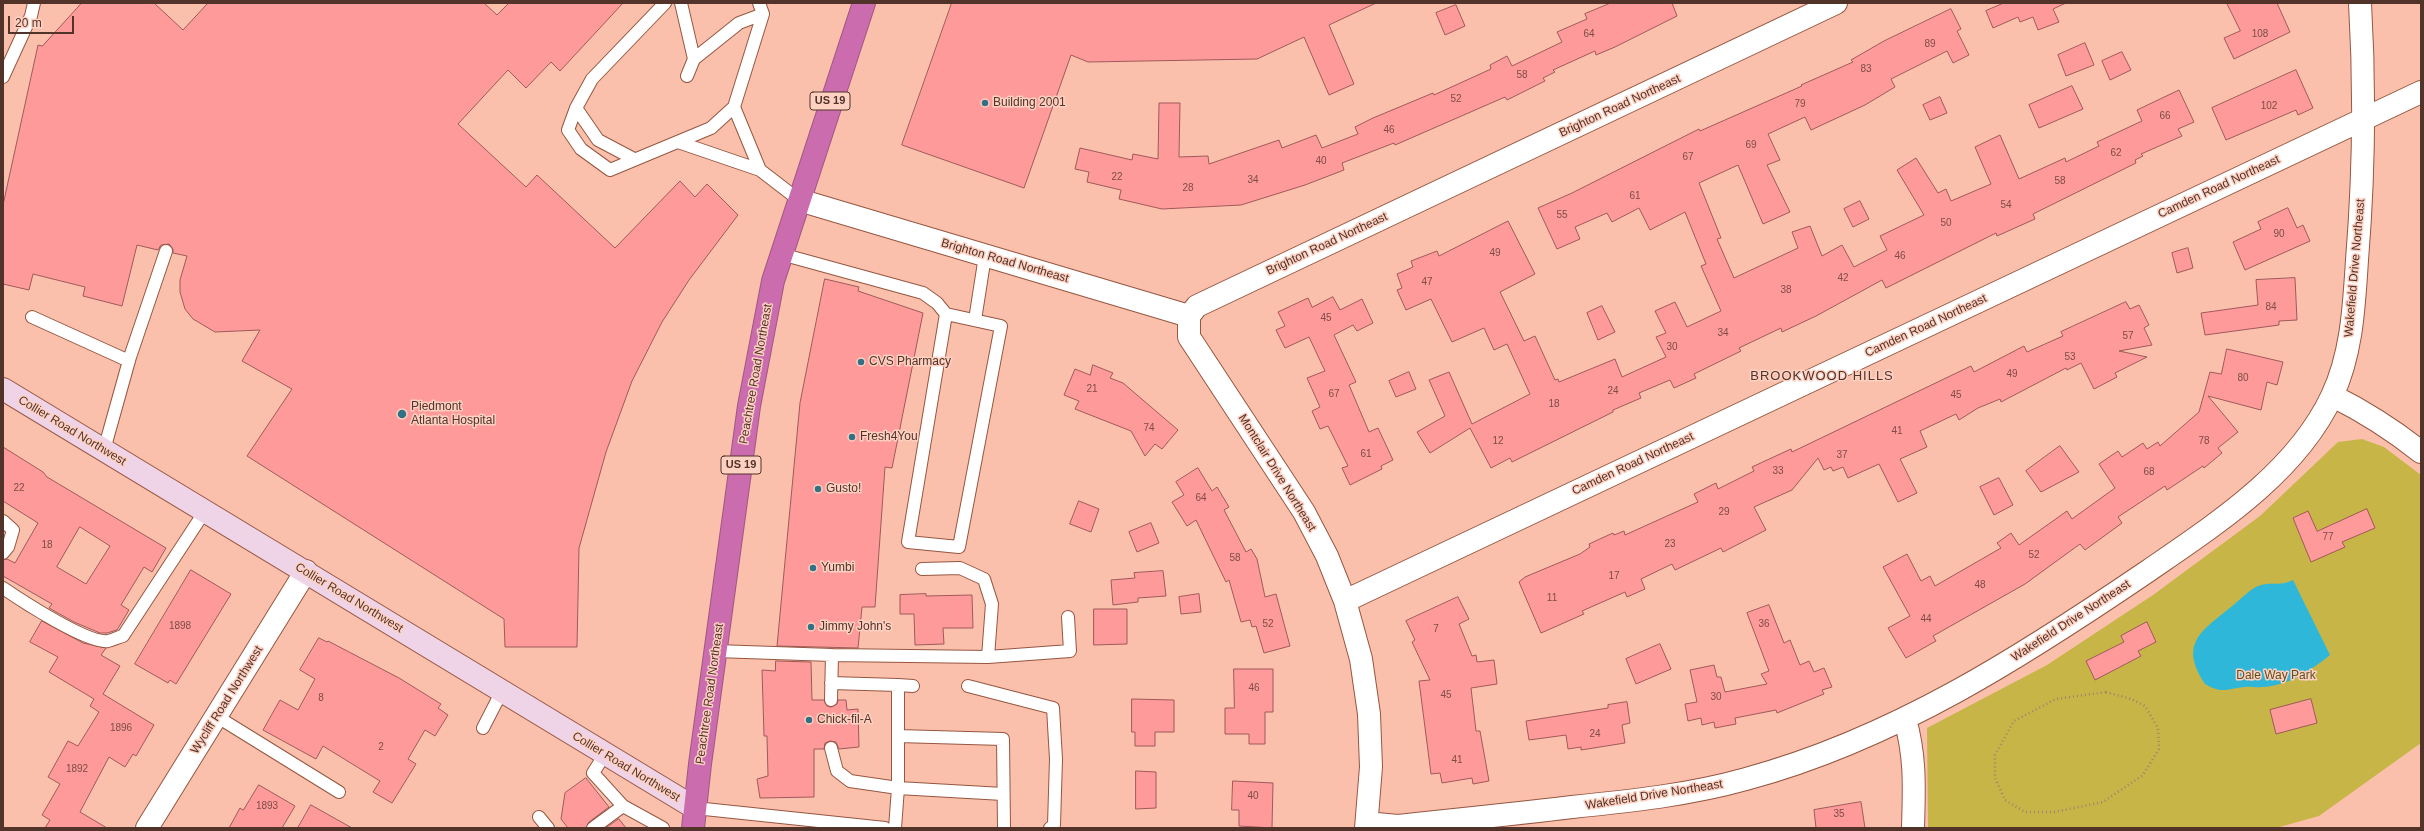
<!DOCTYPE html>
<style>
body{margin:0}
#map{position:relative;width:2424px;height:831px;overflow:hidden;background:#fbc0ac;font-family:Helvetica,sans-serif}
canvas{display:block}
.frame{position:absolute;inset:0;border:4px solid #513329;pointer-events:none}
.scale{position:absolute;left:8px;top:16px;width:66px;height:18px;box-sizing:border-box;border:2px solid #513329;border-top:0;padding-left:5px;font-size:12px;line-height:14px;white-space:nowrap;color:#513329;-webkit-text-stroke:3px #fed1c2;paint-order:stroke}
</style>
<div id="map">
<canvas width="2424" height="831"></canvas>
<div class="frame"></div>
<div class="scale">20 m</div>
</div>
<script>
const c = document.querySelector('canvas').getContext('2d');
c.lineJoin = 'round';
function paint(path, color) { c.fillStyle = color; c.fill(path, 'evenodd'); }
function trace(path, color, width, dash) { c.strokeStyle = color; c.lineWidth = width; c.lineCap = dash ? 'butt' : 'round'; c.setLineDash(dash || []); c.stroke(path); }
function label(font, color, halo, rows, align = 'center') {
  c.font = font + ' Helvetica,sans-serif'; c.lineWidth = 3; c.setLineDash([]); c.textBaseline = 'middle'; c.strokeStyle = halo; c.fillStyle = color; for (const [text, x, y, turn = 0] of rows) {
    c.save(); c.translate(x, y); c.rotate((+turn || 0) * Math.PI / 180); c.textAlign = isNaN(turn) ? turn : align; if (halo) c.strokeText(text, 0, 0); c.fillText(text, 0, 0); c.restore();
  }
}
paint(new Path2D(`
 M 2362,439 L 2384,447 L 2421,475 L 2421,743 L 2319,816 L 2276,828 L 1928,828 L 1927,728 L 2047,665 L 2153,595 L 2260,516 L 2338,442 Z`), '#c7b547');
paint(new Path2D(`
 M 2293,580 L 2330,655 C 2310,671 2288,686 2262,687 C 2256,688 2251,686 2246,687 C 2227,688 2224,695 2205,684 C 2179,644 2200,632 2231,607 C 2239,601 2250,588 2261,585 C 2272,582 2282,586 2293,580 Z`), '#2fb7d9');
const building = new Path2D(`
 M 82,3 L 154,3 L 183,30 L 208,3 L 484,3 L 497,15 L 509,3 L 623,3 L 560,71 L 551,62 L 526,88 L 508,70 L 458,124 L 526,187 L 537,175 L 615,248 L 680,181 L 695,197 L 707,184 L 738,215 L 689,280 L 662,322 L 632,381 L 606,452 L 579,548 L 577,647 L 505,647 L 504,619 L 247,456 L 292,389 L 242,361 L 260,330 L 215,332 L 193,319 L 185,309 L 180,292 L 180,280 L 187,256 L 173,253 L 173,249 L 169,244 L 161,245 L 158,250 L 137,245 L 122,306 L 83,296 L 85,287 L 33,274 L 29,290 L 3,284 L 3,205 L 38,45 L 42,46 Z
 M 952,3 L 1376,3 L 1329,25 L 1354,84 L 1329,95 L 1304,37 L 1257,59 L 1088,62 L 1071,55 L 1024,188 L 902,145 Z
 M 1611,3 L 1672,3 L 1677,16 L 1615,47 L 1596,55 L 1595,51 L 1553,70 L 1555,72 L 1543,78 L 1545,81 L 1507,100 L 1505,97 L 1395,145 L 1394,143 L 1342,163 L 1344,170 L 1305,185 L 1241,205 L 1162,209 L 1119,199 L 1121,190 L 1087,182 L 1089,172 L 1075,169 L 1080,148 L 1132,160 L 1133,154 L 1158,159 L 1159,103 L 1180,103 L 1179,157 L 1208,156 L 1209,164 L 1279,140 L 1282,148 L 1316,135 L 1322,148 L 1358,134 L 1355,127 L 1373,118 L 1433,93 L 1434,95 L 1491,69 L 1490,65 L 1507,56 L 1512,66 L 1562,42 L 1557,32 L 1587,19 L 1585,14 Z
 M 2004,3 L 2066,3 L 2053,9 L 2059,22 L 2038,30 L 2033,17 L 2020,22 L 2018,17 L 1993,28 L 1986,11 Z
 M 2227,3 L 2277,3 L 2290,32 L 2234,59 L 2224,38 L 2240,31 Z
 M 1456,5 L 1465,26 L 1445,35 L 1436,13 Z
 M 1951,9 L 1961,29 L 1957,31 L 1969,55 L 1953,63 L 1947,51 L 1891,79 L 1895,87 L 1865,105 L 1811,130 L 1805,117 L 1768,134 L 1780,160 L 1767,165 L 1790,212 L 1763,224 L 1738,165 L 1699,183 L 1721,238 L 1717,239 L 1734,278 L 1798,248 L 1792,232 L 1810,226 L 1822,256 L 1842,245 L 1854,267 L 1887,250 L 1880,236 L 1924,215 L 1897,170 L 1916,158 L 1938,193 L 1946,189 L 1951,201 L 1991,184 L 1975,147 L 2000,135 L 2019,179 L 2065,158 L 2066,162 L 2099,146 L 2097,142 L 2142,121 L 2137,110 L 2179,90 L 2194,122 L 2178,129 L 2182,136 L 2141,154 L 2143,156 L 2135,160 L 2136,163 L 2033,214 L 2035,219 L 1997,236 L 1996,233 L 1886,288 L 1882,280 L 1816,316 L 1782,332 L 1781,328 L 1739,348 L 1741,351 L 1694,374 L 1696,378 L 1674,388 L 1670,380 L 1639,393 L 1641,398 L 1613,410 L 1613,412 L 1512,462 L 1510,458 L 1491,468 L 1470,428 L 1430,453 L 1417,432 L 1445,416 L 1429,380 L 1449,372 L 1472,424 L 1530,394 L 1507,344 L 1494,350 L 1484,328 L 1452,342 L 1431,299 L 1406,310 L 1397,290 L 1402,288 L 1397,274 L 1413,267 L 1411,261 L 1437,251 L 1439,256 L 1508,221 L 1535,274 L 1500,292 L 1524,341 L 1535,336 L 1555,380 L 1558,379 L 1559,382 L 1615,359 L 1622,377 L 1666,357 L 1656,337 L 1666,333 L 1655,311 L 1675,302 L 1687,327 L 1721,311 L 1701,266 L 1706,264 L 1685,212 L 1650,230 L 1639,208 L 1612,222 L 1607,213 L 1575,227 L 1580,239 L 1557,249 L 1538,208 L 1572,193 L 1699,129 L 1700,131 L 1802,86 L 1801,85 L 1853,62 L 1851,60 L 1884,41 Z
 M 2085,43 L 2094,65 L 2066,76 L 2058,55 Z
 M 2122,52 L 2131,70 L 2110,80 L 2102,61 Z
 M 2296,70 L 2313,108 L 2298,115 L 2296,110 L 2226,140 L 2212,108 Z
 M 2072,86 L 2083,109 L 2039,128 L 2029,105 Z
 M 1940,97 L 1947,113 L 1930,120 L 1923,105 Z
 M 1860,201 L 1869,219 L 1853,227 L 1844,209 Z
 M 2288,208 L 2297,228 L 2303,225 L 2310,241 L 2245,270 L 2233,242 L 2261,229 L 2258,222 Z
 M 2188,248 L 2193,268 L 2177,273 L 2172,253 Z
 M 2295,278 L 2297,320 L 2279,321 L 2279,325 L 2205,335 L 2201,313 L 2258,305 L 2256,280 Z
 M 825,279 L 859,287 L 858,291 L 923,313 L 892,468 L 885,467 L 875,607 L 862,607 L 858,648 L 777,646 L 800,403 Z
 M 1333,297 L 1340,310 L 1362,299 L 1373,323 L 1357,331 L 1353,325 L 1334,335 L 1356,382 L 1349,385 L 1369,432 L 1378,428 L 1393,460 L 1381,466 L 1382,469 L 1350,485 L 1342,468 L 1348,466 L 1328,426 L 1320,429 L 1312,411 L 1320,407 L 1307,378 L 1325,371 L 1309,337 L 1285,348 L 1276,330 L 1285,326 L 1278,312 L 1308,298 L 1312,307 Z
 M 2126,302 L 2130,309 L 2139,305 L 2149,325 L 2144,328 L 2152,345 L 2119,351 L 2147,357 L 2115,373 L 2117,377 L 2094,389 L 2081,363 L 2067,370 L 2066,368 L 2001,402 L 2000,399 L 1978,408 L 1959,420 L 1956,414 L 1920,431 L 1927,447 L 1900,459 L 1917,493 L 1898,502 L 1879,464 L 1848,478 L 1843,467 L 1833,471 L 1831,467 L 1824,470 L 1818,458 L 1792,490 L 1754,507 L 1766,530 L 1723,552 L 1721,548 L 1675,570 L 1672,564 L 1641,579 L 1645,589 L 1627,597 L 1625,592 L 1582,611 L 1584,614 L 1541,633 L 1519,582 L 1525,577 L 1580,554 L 1590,547 L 1589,544 L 1613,533 L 1614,535 L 1624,531 L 1625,535 L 1698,502 L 1694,494 L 1716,483 L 1718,489 L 1754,471 L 1752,467 L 1791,449 L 1792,452 L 1971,366 L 1974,372 L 2024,346 L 2027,352 L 2063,336 L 2061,332 Z
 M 1602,306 L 1615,332 L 1598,340 L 1587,313 Z
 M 2227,349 L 2283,362 L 2277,385 L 2267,382 L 2261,410 L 2208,396 L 2238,432 L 2218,448 L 2222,453 L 2204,468 L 2203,466 L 2167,490 L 2165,486 L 2118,517 L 2122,523 L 2085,550 L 2080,544 L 2025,584 L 1933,636 L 1936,641 L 1906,658 L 1888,628 L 1910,616 L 1883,567 L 1907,554 L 1921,581 L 1930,576 L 1935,586 L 2001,548 L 1997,543 L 2011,533 L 2019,545 L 2067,511 L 2072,519 L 2115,488 L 2099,464 L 2118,451 L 2122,457 L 2143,443 L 2147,449 L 2158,442 L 2160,446 L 2199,412 L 2210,372 L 2221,374 Z
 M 1093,365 L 1113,373 L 1110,378 L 1123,383 L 1178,430 L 1162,449 L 1155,444 L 1145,456 L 1131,431 L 1075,409 L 1079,401 L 1064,395 L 1075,369 L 1090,375 Z
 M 1409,372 L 1416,389 L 1396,397 L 1389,381 Z
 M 2060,446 L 2079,472 L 2041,492 L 2026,471 Z
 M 3,447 L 43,472 L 47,477 L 166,548 L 152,572 L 144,567 L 121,605 L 129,610 L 117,630 L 107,633 L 100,633 L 74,622 L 49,608 L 52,604 L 3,576 L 3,560 L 7,559 L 15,563 L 38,523 L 3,501 ZM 80,527 L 110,546 L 86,584 L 57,567 Z
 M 1198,468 L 1212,491 L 1217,487 L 1229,507 L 1224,510 L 1246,552 L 1251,549 L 1257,559 L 1265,597 L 1276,594 L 1290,646 L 1264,653 L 1256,626 L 1252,627 L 1250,620 L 1241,622 L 1229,580 L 1226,582 L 1196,520 L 1187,526 L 1172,502 L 1184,495 L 1176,482 Z
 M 1999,478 L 2013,505 L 1994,515 L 1980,487 Z
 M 1079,501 L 1099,509 L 1091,532 L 1070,524 Z
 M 2367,509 L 2375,528 L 2342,542 L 2345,547 L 2311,562 L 2293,518 L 2308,511 L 2317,531 Z
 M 1151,523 L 1159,543 L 1137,552 L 1129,532 Z
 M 191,570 L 231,594 L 176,684 L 170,680 L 168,683 L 135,664 Z
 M 1163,571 L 1166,596 L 1138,598 L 1138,602 L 1113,605 L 1111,580 L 1135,578 L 1134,573 Z
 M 926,594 L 926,596 L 972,595 L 973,628 L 943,628 L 944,644 L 915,645 L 914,614 L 900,614 L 900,595 Z
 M 1199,594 L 1201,612 L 1181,614 L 1179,597 Z
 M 1458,597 L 1469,619 L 1459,624 L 1472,656 L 1476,655 L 1477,662 L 1494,660 L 1497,684 L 1471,688 L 1476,731 L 1480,731 L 1489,781 L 1473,784 L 1472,778 L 1442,783 L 1440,773 L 1431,774 L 1419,681 L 1430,680 L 1412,642 L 1415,640 L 1406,621 Z
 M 1769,605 L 1784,643 L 1790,640 L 1800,665 L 1809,661 L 1814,672 L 1824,668 L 1832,687 L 1822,690 L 1824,694 L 1777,713 L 1776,710 L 1735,718 L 1736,724 L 1715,728 L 1714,722 L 1702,725 L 1701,718 L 1688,721 L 1685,704 L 1697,702 L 1690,670 L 1714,665 L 1717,677 L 1721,677 L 1725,692 L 1767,684 L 1761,674 L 1769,671 L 1747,613 Z
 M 1094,609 L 1127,609 L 1127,644 L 1094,645 Z
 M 42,621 L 83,643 L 106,648 L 101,655 L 120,666 L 103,694 L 154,725 L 136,756 L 133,754 L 125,767 L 109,757 L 80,812 L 107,828 L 45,828 L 50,820 L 42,815 L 60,784 L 48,777 L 68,741 L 78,746 L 99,712 L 90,706 L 94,699 L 49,672 L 58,657 L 30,642 Z
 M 2147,622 L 2156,642 L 2138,651 L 2141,656 L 2095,680 L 2086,661 L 2124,642 L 2121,636 Z
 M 319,638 L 327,642 L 328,641 L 399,678 L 441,704 L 438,708 L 448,715 L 435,736 L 425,730 L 408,759 L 416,764 L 392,803 L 373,792 L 380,781 L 323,746 L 316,759 L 263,730 L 280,700 L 298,710 L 315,679 L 300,670 Z
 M 1660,644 L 1671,669 L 1636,684 L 1626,659 Z
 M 776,661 L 811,662 L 812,700 L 824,700 L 827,706 L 831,707 L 837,704 L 838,700 L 846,700 L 847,710 L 858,709 L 859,747 L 839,749 L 836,742 L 830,741 L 825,743 L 824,749 L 814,749 L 814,797 L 760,798 L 757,779 L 768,776 L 767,736 L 764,736 L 762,670 L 775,671 Z
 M 1234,669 L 1273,669 L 1273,712 L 1265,712 L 1265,744 L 1249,744 L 1249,734 L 1225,734 L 1225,708 L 1234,708 Z
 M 1132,699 L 1174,700 L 1174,732 L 1155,732 L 1155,746 L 1135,746 L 1135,732 L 1132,732 Z
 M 2311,699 L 2317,723 L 2276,734 L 2270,710 Z
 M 1627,702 L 1630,723 L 1622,725 L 1625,743 L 1581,750 L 1581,747 L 1568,749 L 1566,735 L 1529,740 L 1526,721 L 1608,708 L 1608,705 Z
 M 1136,771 L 1156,772 L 1156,808 L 1136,809 Z
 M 586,778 L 609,807 L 589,822 L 586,828 L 568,828 L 561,819 L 565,793 Z
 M 1233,781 L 1273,783 L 1272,828 L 1239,826 L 1239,810 L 1232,810 Z
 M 259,785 L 295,806 L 282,828 L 229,828 L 240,808 L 243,810 Z
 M 1861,802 L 1865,828 L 1816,828 L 1814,810 Z
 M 311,805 L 352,828 L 298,828 Z
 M 619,819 L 626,828 L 606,828 Z`);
paint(building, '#ff9a9b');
trace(building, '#9f595a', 1);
const lane = new Path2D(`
 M 665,3 L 592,79 L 576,108 L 568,130 L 581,149 L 610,170 L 711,128 L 734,107
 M 681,3 L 694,59 L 739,23 L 763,14
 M 759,3 L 763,14 L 734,107 L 760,170
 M 687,76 L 694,59
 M 3,77 L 31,16 L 34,3
 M 576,108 L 598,140 L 634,159
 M 678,142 L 760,170 L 799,200
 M 781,254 L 923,293 L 937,303 L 946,314
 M 946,314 L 1001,326 L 959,547 L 908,542 Z
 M 32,317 L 129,361
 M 975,320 L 985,256
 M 104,450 L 130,357 L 166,251
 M 3,521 L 13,530 L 8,547 L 3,553
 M 922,569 L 960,568 L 984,579 L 992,604 L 988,657
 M 3,588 C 22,601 88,644 108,641 C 113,640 118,637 123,636 L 205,511
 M 716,651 L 832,655 L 831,700
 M 832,655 L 988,657 L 1070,651 L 1068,617
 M 831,683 L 898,685
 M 968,686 L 1053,708 L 1056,759 L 1054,825 L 1050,828
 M 216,716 L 339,792
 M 483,728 L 502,691
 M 898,736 L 898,685 L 913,686
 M 831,748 L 837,771 L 850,781 L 898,788 L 895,828
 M 605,754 L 593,773 L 623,806 L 663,828
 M 1003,794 L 898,788 L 898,736 L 1003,739 L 1004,828
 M 695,808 L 885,828
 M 539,817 L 548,828
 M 593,828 L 623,806`);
const street = new Path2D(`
 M 799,200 L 1189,316 L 1197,306 L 1836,3
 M 1189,316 L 1189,337 L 1304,512 L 1327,556 L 1345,601 L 1361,659 L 1369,714 L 1371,767 L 1366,828
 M 2333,396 C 2365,412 2393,430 2421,452
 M 1345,601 L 2421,92
 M 1905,719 C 1916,759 1914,788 1913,828
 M 1367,823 L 1397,826 C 1455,820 1514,814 1572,807 C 1631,801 1689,795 1746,779 C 1894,739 2023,656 2148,571 C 2216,524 2296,473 2332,396 C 2352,354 2354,306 2357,260 C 2364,174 2365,88 2360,3
 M 147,828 L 306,571`);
const secondary = new Path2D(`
 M 3,389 L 695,808`);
const highway = new Path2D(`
 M 693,828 L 700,764 L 749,406 L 773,281 L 864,3`);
trace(lane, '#965640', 14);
trace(street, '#965640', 24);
trace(secondary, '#965640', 24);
trace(highway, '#a0587f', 24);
trace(new Path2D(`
 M 2106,692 L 2131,699 L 2145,706 L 2158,728 L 2159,749 L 2143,775 L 2103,802 L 2054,812 L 2025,812 L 2005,800 L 1995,778 L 1995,755 L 2014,721 L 2056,699 Z`), '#aa7d6d', 2.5, [1, 3]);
trace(lane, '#fff', 12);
trace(street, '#fff', 22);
trace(secondary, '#efd3e7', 22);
trace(highway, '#ca6cae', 22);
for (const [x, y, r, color] of [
 [985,103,4,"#307184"],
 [861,362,4,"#307184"],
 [402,414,5,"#307184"],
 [852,437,4,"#307184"],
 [818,489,4,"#307184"],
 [813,568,4,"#307184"],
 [811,627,4,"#307184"],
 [809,720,4,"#307184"]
]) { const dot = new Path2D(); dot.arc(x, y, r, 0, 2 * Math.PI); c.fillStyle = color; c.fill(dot); trace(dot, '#fed1c2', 1.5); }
label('10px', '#7c4d46', null, [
 ["64",1589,34],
 ["108",2260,34],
 ["89",1930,44],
 ["83",1866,69],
 ["58",1522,75],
 ["52",1456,99],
 ["79",1800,104],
 ["102",2269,106],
 ["66",2165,116],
 ["46",1389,130],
 ["69",1751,145],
 ["62",2116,153],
 ["67",1688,157],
 ["40",1321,161],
 ["22",1117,177],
 ["34",1253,180],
 ["58",2060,181],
 ["28",1188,188],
 ["61",1635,196],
 ["54",2006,205],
 ["55",1562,215],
 ["50",1946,223],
 ["90",2279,234],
 ["49",1495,253],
 ["46",1900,256],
 ["42",1843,278],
 ["47",1427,282],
 ["38",1786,290],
 ["84",2271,307],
 ["45",1326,318],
 ["34",1723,333],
 ["57",2128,336],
 ["30",1672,347],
 ["53",2070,357],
 ["49",2012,374],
 ["80",2243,378],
 ["21",1092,389],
 ["24",1613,391],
 ["67",1334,394],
 ["45",1956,395],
 ["18",1554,404],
 ["74",1149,428],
 ["41",1897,431],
 ["12",1498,441],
 ["78",2204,441],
 ["61",1366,454],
 ["37",1842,455],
 ["33",1778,471],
 ["68",2149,472],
 ["22",19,488],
 ["64",1201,498],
 ["29",1724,512],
 ["77",2328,537],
 ["23",1670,544],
 ["18",47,545],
 ["52",2034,555],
 ["58",1235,558],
 ["17",1614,576],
 ["48",1980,585],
 ["11",1552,598],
 ["44",1926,619],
 ["52",1268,624],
 ["36",1764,624],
 ["1898",180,626],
 ["7",1436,629],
 ["46",1254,688],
 ["45",1446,695],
 ["30",1716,697],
 ["8",321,698],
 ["1896",121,728],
 ["24",1595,734],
 ["2",381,747],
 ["41",1457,760],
 ["1892",77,769],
 ["40",1253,796],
 ["1893",267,806],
 ["35",1839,814]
]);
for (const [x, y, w] of [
 [830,101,40],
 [741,465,40]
]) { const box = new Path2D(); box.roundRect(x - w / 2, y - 9, w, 18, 3); c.fillStyle = '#fed1c2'; c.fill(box); trace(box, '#513329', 1); }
label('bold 11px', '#513329', null, [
 ["US 19",830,101],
 ["US 19",741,465]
]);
label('12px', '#513329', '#fed1c2', [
 ["Building 2001",993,103],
 ["CVS Pharmacy",869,362],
 ["Piedmont",411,407],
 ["Atlanta Hospital",411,421],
 ["Fresh4You",860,437],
 ["Gusto!",826,489],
 ["Yumbi",821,568],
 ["Jimmy John's",819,627],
 ["Chick-fil-A",817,720]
], 'left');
label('12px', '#513329', '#fed1c2', [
 ["Brighton Road Northeast",1620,106,-25],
 ["Camden Road Northeast",2219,187,-25],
 ["Brighton Road Northeast",1327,244,-25],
 ["Brighton Road Northeast",1005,261,16],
 ["Wakefield Drive Northeast",2355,268,-85],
 ["Camden Road Northeast",1926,326,-25],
 ["Peachtree Road Northeast",756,374,-80],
 ["Collier Road Northwest",72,431,31],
 ["Camden Road Northeast",1633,464,-25],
 ["Montclair Drive Northeast",1277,473,58],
 ["Collier Road Northwest",349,598,31],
 ["Wakefield Drive Northeast",2071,621,-33],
 ["Peachtree Road Northeast",710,694,-82],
 ["Wycliff Road Northwest",227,700,-58],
 ["Collier Road Northwest",626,767,31],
 ["Wakefield Drive Northeast",1654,795,-9]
]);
label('12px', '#5a511d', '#fed1c2', [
 ["Dale Way Park",2276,676]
]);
c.letterSpacing = '1px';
label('13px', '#513329', '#fed1c2', [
 ["BROOKWOOD HILLS",1822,376]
]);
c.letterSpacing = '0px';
</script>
